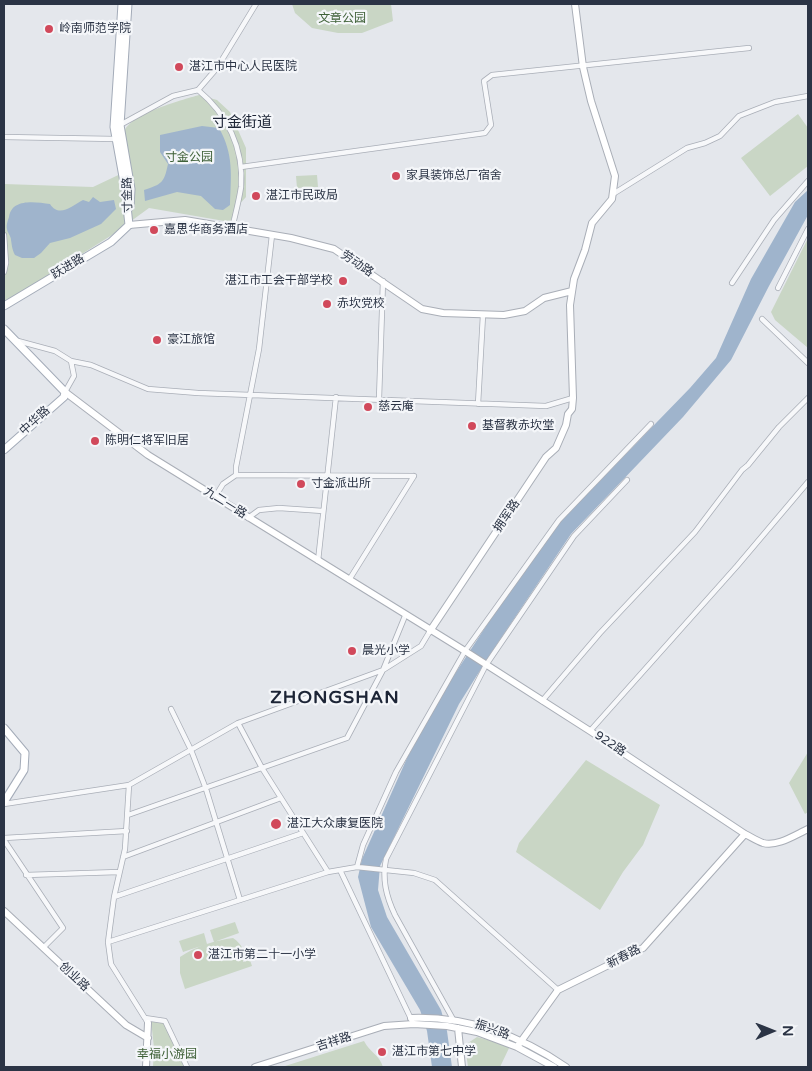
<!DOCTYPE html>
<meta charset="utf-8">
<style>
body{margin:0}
#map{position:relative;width:812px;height:1071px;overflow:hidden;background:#e4e7ec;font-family:"Varela Round",sans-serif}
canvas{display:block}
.frame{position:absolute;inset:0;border:5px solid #2b3445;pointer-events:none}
.north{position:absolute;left:747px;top:1006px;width:50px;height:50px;-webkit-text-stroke:4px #f4f6f9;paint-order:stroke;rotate:89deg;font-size:14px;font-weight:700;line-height:20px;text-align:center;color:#2b3445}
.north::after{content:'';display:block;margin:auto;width:18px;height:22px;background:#2b3445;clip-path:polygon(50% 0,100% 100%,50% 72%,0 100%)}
</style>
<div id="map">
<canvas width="812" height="1071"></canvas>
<div class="frame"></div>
<div class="north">N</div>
</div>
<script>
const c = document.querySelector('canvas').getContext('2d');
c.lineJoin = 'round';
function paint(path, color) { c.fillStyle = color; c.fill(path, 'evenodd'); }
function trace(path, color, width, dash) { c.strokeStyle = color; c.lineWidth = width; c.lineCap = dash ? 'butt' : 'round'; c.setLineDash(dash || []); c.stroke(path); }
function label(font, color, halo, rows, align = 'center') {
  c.font = font + ' "Varela Round","Noto Sans SC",sans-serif'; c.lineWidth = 4.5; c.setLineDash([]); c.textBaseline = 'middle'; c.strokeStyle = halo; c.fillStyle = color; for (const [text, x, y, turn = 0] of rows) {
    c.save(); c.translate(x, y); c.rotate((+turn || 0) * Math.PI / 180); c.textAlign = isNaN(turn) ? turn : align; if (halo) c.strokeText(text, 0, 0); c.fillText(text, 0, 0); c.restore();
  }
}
paint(new Path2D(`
 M 292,4 L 391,4 L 393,21 L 362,33 L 338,33 L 312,28 L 295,13 Z
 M 199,95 L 217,100 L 230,112 L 246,148 L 246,197 L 237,207 L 230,222 L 149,208 L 112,235 L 4,303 L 4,184 L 93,187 L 131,169 C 129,159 123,145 124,134 C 125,115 182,100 199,95 Z
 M 798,114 L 808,128 L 808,166 L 770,196 L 741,158 Z
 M 317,175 L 318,187 L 297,188 L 296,176 Z
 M 808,238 L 808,348 L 775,320 L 771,312 Z
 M 808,752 L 808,812 L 805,814 L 789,783 Z
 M 586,760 L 660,805 L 643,845 L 623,872 L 600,910 L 516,852 L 519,843 Z
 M 235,922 L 239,933 L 214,942 L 210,930 Z
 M 204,933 L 207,944 L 183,952 L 179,941 Z
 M 233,938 C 242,944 246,952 243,962 L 250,960 L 252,966 L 185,989 L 180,973 L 180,957 C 194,947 216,940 233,938 Z
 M 151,1020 L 165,1021 L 186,1067 L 153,1067 L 154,1048 Z
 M 477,1037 L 510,1046 L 500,1067 L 468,1067 L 465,1045 Z
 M 364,1041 C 370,1053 379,1054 383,1067 L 282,1067 Z`), '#c9d6c5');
paint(new Path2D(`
 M 202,126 L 219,128 C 234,155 231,175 230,205 L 223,210 L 215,209 L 201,196 L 177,192 L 145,201 L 144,190 C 162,184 164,183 168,164 L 160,152 L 160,135 Z
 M 808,190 L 808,215 L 769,286 L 731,360 L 683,417 L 571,534 L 491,653 L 459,704 L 380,866 L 378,890 L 387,917 L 441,1010 L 447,1031 L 452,1067 L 432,1067 L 427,1031 L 420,1010 L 371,927 L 358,877 L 362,859 L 408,756 L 445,689 L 494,614 L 557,525 L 690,388 L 716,358 L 751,279 L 795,202 Z
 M 93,197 L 100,202 L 114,200 L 116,209 L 101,224 L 70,238 L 50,243 L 41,253 L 34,258 L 22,258 L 15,255 C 12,249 12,246 11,240 C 11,236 7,232 7,229 C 6,225 8,220 9,217 C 12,198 35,202 50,204 C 59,218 72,206 83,200 L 89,202 Z`), '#9fb4cc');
const street = new Path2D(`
 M 198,90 L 217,68 L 256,4
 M 120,125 L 173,96 L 198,90 C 227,114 244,148 241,187 C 239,201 235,215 232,229
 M 4,137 L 116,139
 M 241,167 L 485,133 L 491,125 L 484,81 L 492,75 L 749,48
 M 613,194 L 687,148 L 705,143 L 720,136 L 739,116 L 775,102 L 808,96
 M 4,235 L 6,263 L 4,272
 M 732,283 L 774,220 L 808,181
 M 778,288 L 808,229
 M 762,319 L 808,363
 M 18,341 L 55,351 L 71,361 L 74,376 L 65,392
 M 71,361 L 91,365 L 148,389 L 198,393 L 546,406 L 573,398
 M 379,399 L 383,281
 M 478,404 L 483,315
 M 236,475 L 414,476
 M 215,497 L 223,484 L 236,475 L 236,467 L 259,349 L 272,235
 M 248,518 L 259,510 L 279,508 L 323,511
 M 318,561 L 336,397
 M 349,580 L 414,476
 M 542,701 L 600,633 L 695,532 L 742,470 L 748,465 L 779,427 L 808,398
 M 171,709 L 191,750 L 206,789 L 240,900
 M 238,723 L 262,768 L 328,872
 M 590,731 L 737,566 L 808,482
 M 129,785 L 125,849 L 114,897 L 108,942 L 111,964 L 148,1023
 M 4,804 L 129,785 L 238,723 L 383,670 L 405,616
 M 128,815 L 347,738 L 383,670 L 421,646 L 430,631
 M 4,838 L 127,831
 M 4,840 L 63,928 L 43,948
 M 123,857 L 281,798
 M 357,867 L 363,845 L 396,772 L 465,651 L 559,520 L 651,424
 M 340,870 L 412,1021
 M 26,875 L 119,872
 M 114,897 L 303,833
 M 108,942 L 328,872 L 357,867 L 414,873 L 435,880 L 558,990
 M 145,1018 L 165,1021 L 187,1067
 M 454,1021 L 395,915 C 386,896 382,879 386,859 L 486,665 L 574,536 L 627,480`);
const secondary = new Path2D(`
 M 129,225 L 185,220 L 291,238 L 334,249 L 422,309 L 443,313 L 504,315 L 525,311 L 544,298 L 572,291
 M 65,392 L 148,455 L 465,651 L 590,731 L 745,834 C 751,837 757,841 763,843 C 777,847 795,835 808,829
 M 430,631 L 546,457 L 556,448 L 566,425 L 568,414 L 572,409 L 573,398 L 570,305 L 574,279 L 585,250 L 592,223 L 612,199 L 615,176 L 591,101 L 583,67 L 575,4
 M 4,911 L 126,1025 L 148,1038
 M 411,1018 C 468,1016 519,1035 566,1067
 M 458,1028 L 462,1067
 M 517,1047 L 558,990 L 643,948 L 745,834
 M 146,1067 L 148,1023
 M 255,1067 L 384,1026 L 414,1024 L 447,1026 L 477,1032 L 517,1047 L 554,1067`);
const primary = new Path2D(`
 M 122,4 L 114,127 L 125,188 L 129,225
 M 128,4 L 120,125 L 131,189 L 130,207
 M 4,306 L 111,242 L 129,225
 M 4,329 L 65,392 L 64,397 L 4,450
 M 4,728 L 25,753 L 24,770 L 4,802`);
trace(street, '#a9aeb7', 6);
trace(secondary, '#a9aeb7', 8);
trace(primary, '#a3abb8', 9);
trace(street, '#f7f8fa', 4.5);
trace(secondary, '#fff', 6);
trace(primary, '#fff', 7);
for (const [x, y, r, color] of [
 [49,29,5,"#d1495b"],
 [179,67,5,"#d1495b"],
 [396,176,5,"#d1495b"],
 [256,196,5,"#d1495b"],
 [154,230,5,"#d1495b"],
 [343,281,5,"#d1495b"],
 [327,304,5,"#d1495b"],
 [157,340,5,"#d1495b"],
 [368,407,5,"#d1495b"],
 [472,426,5,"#d1495b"],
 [95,441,5,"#d1495b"],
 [301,484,5,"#d1495b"],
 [352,651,5,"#d1495b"],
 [276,824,6,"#d1495b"],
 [198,955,5,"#d1495b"],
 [382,1052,5,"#d1495b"]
]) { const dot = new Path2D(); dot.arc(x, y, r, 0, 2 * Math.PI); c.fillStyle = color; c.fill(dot); trace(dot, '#f4f6f9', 2); }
label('12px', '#3f6138', '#f4f6f9', [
 ["文章公园",342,19],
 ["寸金公园",189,158],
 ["幸福小游园",167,1055]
]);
label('12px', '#2b3445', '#f4f6f9', [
 ["岭南师范学院",59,29],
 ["湛江市中心人民医院",189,67],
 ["家具装饰总厂宿舍",406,176],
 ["湛江市民政局",266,196],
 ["嘉思华商务酒店",164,230],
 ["湛江市工会干部学校",333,281,"right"],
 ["赤坎党校",337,304],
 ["豪江旅馆",167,340],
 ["慈云庵",378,407],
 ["基督教赤坎堂",482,426],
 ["陈明仁将军旧居",105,441],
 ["寸金派出所",311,484],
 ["晨光小学",362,651],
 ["湛江大众康复医院",287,824],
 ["湛江市第二十一小学",208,955],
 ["湛江市第七中学",392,1052]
], 'left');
label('12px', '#2b3445', '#f4f6f9', [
 ["寸金路",128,195,-91],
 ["劳动路",357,264,34],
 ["跃进路",68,267,-31],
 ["中华路",35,421,-42],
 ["九二一路",225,503,32],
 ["拥军路",507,516,-56],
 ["922路",610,744,34],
 ["新春路",624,957,-27],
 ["创业路",74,977,43],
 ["振兴路",492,1030,19],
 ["吉祥路",334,1042,-18]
]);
label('15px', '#1d2536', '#f4f6f9', [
 ["寸金街道",242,123]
]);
c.letterSpacing = '1px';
label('bold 18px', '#1d2536', '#f4f6f9', [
 ["ZHONGSHAN",335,698]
]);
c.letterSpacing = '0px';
</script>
